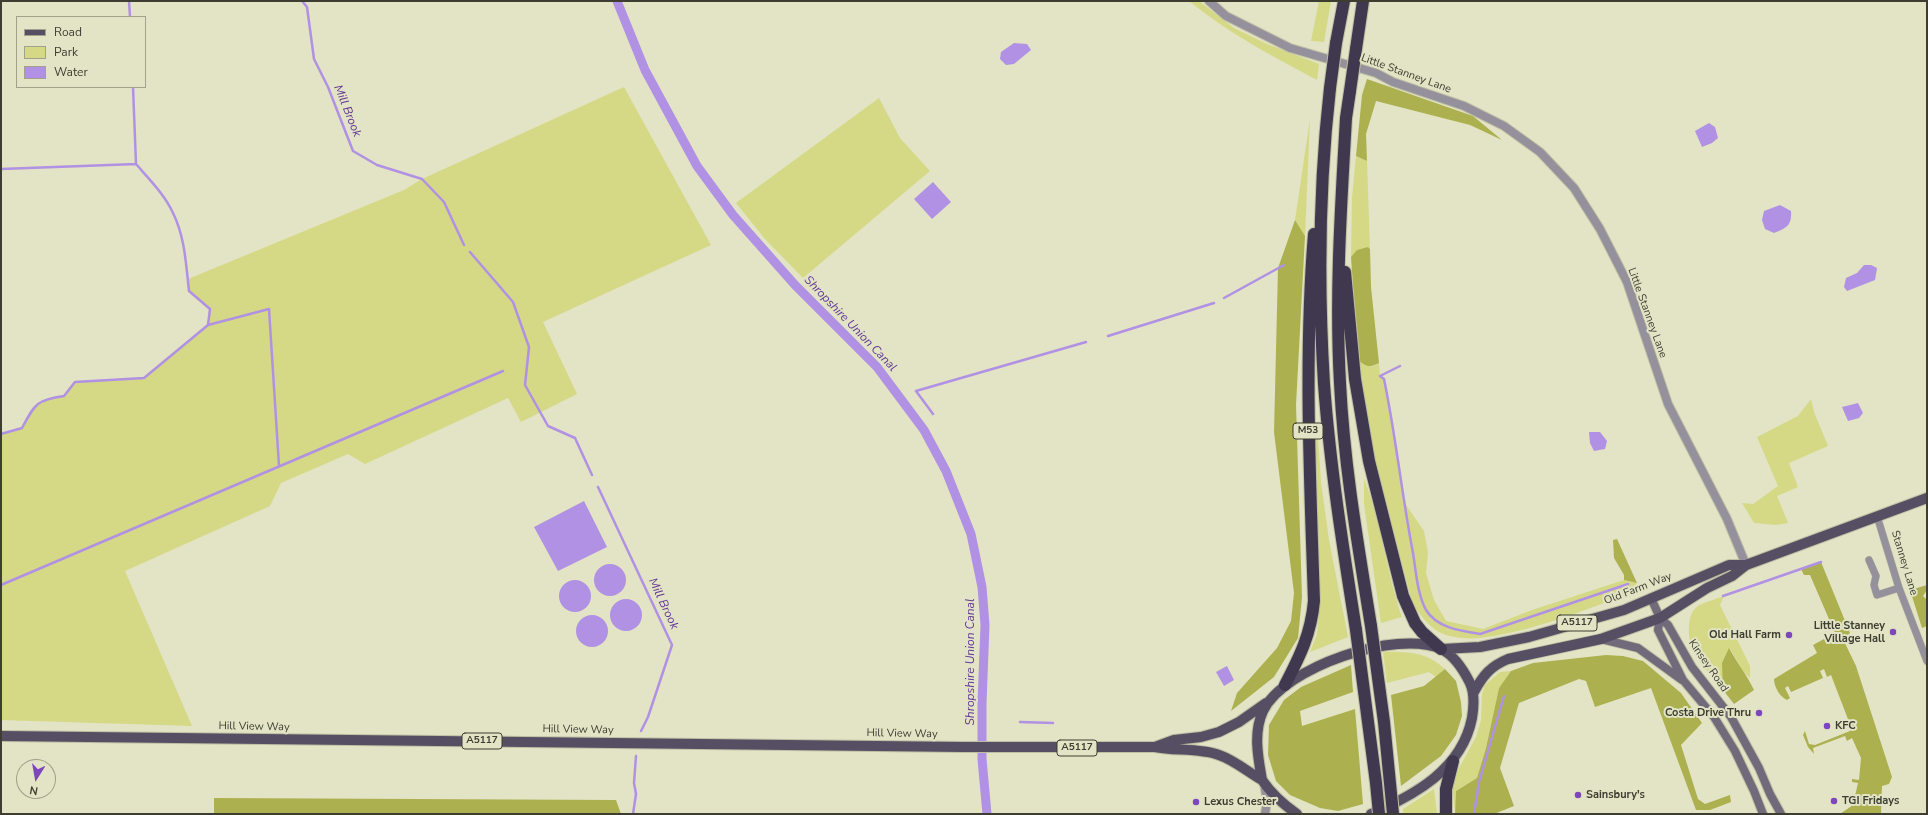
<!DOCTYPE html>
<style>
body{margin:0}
#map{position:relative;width:1928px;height:815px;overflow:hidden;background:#e2e4c5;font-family:"Nunito Sans",sans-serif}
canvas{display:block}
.frame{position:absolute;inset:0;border:2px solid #3d3e31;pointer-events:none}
.legend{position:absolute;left:16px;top:16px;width:130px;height:72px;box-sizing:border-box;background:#e2e4c5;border:1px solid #a0a28a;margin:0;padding:5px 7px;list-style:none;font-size:12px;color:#3d3e31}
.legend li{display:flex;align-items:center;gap:8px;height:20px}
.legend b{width:20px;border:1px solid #a0a28a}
.north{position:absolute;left:16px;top:759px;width:40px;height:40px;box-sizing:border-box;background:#e2e4c5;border:1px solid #a0a28a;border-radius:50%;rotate:191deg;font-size:11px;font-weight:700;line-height:16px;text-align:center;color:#3d3e31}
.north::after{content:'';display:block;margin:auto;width:14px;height:18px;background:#7d46bd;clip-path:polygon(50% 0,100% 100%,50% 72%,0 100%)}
</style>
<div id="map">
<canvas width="1928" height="815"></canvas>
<div class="frame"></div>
<ul class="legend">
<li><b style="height:5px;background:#564e63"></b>Road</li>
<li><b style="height:11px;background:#d5d985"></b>Park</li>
<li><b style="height:11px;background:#b191e3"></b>Water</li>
</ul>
<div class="north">N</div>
</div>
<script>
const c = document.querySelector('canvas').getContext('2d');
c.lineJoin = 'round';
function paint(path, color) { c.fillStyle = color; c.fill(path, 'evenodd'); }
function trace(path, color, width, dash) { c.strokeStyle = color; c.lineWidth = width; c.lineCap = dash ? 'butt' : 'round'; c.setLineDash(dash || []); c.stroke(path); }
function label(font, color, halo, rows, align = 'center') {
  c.font = font + ' "Nunito Sans",sans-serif'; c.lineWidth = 4; c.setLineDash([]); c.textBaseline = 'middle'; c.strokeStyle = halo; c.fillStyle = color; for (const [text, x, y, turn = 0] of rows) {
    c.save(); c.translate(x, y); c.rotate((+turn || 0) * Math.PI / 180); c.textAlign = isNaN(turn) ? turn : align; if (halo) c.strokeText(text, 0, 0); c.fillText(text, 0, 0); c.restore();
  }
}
paint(new Path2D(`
 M 1189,1 L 1199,1 L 1234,28 L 1267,44 L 1319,64 L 1317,80 C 1272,56 1228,33 1189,1 Z
 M 1319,1 L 1331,1 L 1324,42 L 1311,41 Z
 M 624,87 L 711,245 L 543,322 L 577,394 L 521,422 L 508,398 L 365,464 L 348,454 L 281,483 L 270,506 L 125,571 L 192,726 L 1,720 L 1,434 L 22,428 C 35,403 35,400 64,396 L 75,382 L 144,378 L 208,325 L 210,309 L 189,291 L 188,279 L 404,190 L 422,179 Z
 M 879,98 L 900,138 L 930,171 L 803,278 L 765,239 L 736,203 Z
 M 1310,119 L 1305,236 L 1295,220 Z
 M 1356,156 L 1367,161 L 1370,249 L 1368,247 L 1351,257 L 1352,198 Z
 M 1358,360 L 1371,367 L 1379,363 L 1380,376 L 1384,379 L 1404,502 L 1424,531 L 1428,553 L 1426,573 L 1434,600 L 1446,621 L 1483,629 L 1532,610 L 1624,580 L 1637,583 C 1635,586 1634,589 1632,591 C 1624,597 1613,600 1604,603 C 1565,618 1521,633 1480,638 C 1469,639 1456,638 1446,635 C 1431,630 1422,617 1413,605 L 1375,460 Z
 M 1811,399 L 1814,412 L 1828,446 L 1789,463 L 1798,487 L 1777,496 L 1788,523 L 1776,525 L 1754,523 L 1742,503 L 1753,504 L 1778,486 L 1757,437 L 1798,416 Z
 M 1317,423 L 1321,482 L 1329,540 L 1348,637 L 1310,652 L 1317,634 L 1319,614 L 1313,424 Z
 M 1364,479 C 1382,523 1386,572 1402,617 L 1381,623 L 1364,504 Z
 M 1724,596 L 1720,605 L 1750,666 L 1750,678 L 1743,671 L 1730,649 L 1723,663 L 1725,691 C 1708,671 1686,653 1689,625 C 1690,617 1691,611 1698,606 C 1705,602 1716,599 1724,596 Z
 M 1383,652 C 1407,651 1427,652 1445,669 L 1436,677 L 1429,672 L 1387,683 Z
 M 1511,671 L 1499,688 L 1486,748 L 1477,778 L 1456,791 L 1455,814 L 1452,781 L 1476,737 L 1481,720 L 1482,694 L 1485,685 L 1500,672 Z
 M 1434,789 L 1437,814 L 1403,814 L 1403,809 Z`), '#d5d985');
paint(new Path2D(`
 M 1367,79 L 1473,116 L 1502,140 L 1470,125 L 1376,101 L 1366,134 L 1367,161 L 1356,156 L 1362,95 Z
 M 1295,220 L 1305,236 L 1296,405 L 1302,597 L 1298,638 L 1274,677 L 1231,711 L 1237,693 L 1277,648 L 1291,621 L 1294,593 L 1274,432 L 1278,268 Z
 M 1368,247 L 1370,249 L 1371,287 L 1379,363 C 1369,368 1367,367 1358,360 L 1351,257 L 1357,250 Z
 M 1617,539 L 1637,583 L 1624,580 L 1624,575 L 1614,558 L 1613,540 Z
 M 1821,562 L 1850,633 L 1843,639 L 1856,666 L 1892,777 L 1889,784 L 1882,786 L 1881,814 L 1840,814 L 1853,805 L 1858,783 L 1852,782 L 1852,779 L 1859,780 L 1861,758 L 1852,738 L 1847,741 L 1845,736 L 1813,748 L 1814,754 L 1808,747 L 1803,735 L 1805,731 L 1809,744 L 1815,745 L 1850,731 L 1851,727 L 1831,675 L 1827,677 L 1824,669 L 1820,671 L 1823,678 L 1791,692 L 1788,686 L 1785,688 L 1790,698 L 1787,700 C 1780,697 1774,687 1774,679 L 1817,653 L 1813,645 L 1835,633 L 1810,575 L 1804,575 L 1801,569 Z
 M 1927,585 L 1927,590 L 1923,596 L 1927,600 L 1927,626 L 1922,628 L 1910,590 Z
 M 1729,648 C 1737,663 1747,675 1754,690 L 1734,704 L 1723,690 L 1722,663 Z
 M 1606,655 L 1623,656 L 1643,661 L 1681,693 L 1702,723 L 1681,745 L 1698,799 L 1705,804 L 1730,795 L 1731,802 L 1710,810 L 1696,810 L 1651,688 L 1595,707 L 1586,681 L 1579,679 L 1519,703 L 1500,768 L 1514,806 L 1494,814 L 1455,814 L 1456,791 L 1477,778 L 1486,748 L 1499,688 L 1511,671 L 1533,663 Z
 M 1351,665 L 1353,692 L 1300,711 L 1302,726 L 1355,709 L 1363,804 L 1338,811 L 1320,808 L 1290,795 L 1276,781 L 1268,755 L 1269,725 L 1284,700 L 1301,687 Z
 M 1445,669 L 1456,681 L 1461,702 L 1462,716 L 1456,735 L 1441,756 L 1401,786 L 1391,695 L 1424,686 Z
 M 214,798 L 616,800 L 621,814 L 214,814 Z`), '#adb04f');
paint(new Path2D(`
 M 1014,43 L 1027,44 L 1031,50 L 1014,64 L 1006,65 L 1000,59 L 1001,52 Z
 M 1709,123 L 1715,127 L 1718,138 L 1712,143 L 1702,147 L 1695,131 Z
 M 933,182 L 951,202 L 932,219 L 914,199 Z
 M 1780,205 L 1791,211 C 1792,225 1787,228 1774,233 L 1765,229 L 1762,220 L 1764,211 Z
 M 1864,265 L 1871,265 L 1877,268 L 1875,280 L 1847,291 L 1844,287 L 1846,278 L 1857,273 Z
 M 1858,403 L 1863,413 L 1859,418 L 1848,421 L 1842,407 Z
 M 1589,432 L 1600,432 L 1607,441 L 1605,449 L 1594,451 L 1590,443 Z
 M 584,501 L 607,547 L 558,571 L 534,527 Z
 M594 580a16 16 0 1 1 32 0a16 16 0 1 1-32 0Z
 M559 596a16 16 0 1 1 32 0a16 16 0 1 1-32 0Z
 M610 615a16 16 0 1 1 32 0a16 16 0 1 1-32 0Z
 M576 631a16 16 0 1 1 32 0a16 16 0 1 1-32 0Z
 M 1227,666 L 1234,680 L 1224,686 L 1216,672 Z`), '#b191e3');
trace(new Path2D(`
 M 129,1 L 130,17
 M 302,1 L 307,7 L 314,59 L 328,87 L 353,151 L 377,165 L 422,179 L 444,202 L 464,245
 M 133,87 L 136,164
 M 1,169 L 136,164 C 149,179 165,195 173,213 C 185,237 186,265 189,291 L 210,309 L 208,325
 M 470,252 L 513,302 L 529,347 L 525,385 L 548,426 L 575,438 L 592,475
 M 1224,298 L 1284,265
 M 1108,336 L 1214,303
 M 1400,366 L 1380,376 L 1384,379 C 1396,437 1402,496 1413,553 C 1416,571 1417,593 1426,610 C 1437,628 1461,631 1480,634 L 1628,584
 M 933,414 L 916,391 L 1086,342
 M 1,434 L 22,428 C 35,404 36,400 64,396 L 75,382 L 144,378 L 208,325 L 269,309 L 279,466
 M 598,487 L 672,645 L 648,717 L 641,731
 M 1,585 L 503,371
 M 1723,596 L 1821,562
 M 1020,722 L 1053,723
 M 633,814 L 636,794 L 634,783 L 636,756
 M 1474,814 L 1479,782 L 1504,696`), '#b191e3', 2.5);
trace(new Path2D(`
 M 617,1 L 645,70 L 697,166 L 733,215 L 795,285 L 877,367 L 924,430 L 946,471 L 971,534 L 982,587 L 985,625 L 982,703 L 982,759 L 987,814`), '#b191e3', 9);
const minor = new Path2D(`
 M 1877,516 L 1899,588 L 1927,661
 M 1869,560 L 1876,576 L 1874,585 L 1877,595 L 1899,588`);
const tertiary = new Path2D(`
 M 1209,1 L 1226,16 L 1290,48 L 1376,73 L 1393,82 L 1464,106 L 1504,126 L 1540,152 L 1574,188 L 1600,229 L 1627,282 L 1668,404 L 1727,519 L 1746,565
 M 1264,783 L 1267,801 L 1265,814`);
const secondary = new Path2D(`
 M 1651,598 L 1660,618 L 1668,625 L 1692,667 L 1731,717 L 1759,768 L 1770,794 L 1781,814
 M 1660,618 L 1658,630 L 1683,680 L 1714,717 L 1735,751 L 1754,791 L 1763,814
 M 1601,639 L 1638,648 L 1682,680`);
const primary = new Path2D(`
 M 1442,649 L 1480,647 L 1529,637 L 1624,610 L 1729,565 L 1746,565
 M 1474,692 C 1483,675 1491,666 1508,659 L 1601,639 L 1660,618 L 1707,588 L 1732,576 L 1746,565 L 1927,498
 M 1,736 L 963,747 L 1155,747 C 1175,751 1200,748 1219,755 C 1234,760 1248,772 1262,780
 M 1155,747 L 1174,740 L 1201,737 L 1219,732 L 1239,722 L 1266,703
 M 1297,814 C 1284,805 1271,793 1262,780 C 1258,757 1253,733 1263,711 C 1284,667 1397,629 1441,649 C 1454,655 1464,671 1470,683 C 1475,694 1474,706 1472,718 C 1462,769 1415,795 1371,814`);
const motorway = new Path2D(`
 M 1336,43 L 1344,1
 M 1356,49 L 1363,1
 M 1330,88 C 1319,185 1318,286 1324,384 C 1330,466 1343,548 1356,630
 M 1350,91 L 1346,118 C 1341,206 1335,295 1340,383 C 1344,465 1358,545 1371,626
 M 1345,272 L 1355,379 L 1369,461 L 1403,596 L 1415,623 L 1422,632 L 1441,649
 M 1285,685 C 1300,656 1311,634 1314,601 C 1310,479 1304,356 1314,234
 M 1446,814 L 1446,789 L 1453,761`);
trace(minor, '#bebfa4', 8);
trace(tertiary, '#bebfa4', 10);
trace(secondary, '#bebfa4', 10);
trace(primary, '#bebfa4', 12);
trace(motorway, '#bebfa4', 14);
trace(minor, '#94909c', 7);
trace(tertiary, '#94909c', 8);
trace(secondary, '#706a7b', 8);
trace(primary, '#564e63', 10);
trace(motorway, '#40384f', 12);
const motorwayBridge = new Path2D(`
 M 1330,88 L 1336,43
 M 1350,91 L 1356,49
 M 1371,626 L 1384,722 L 1393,814
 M 1356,630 L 1376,783 L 1379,814`);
trace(motorwayBridge, '#bebfa4', 14, []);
trace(motorwayBridge, '#40384f', 12);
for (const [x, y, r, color] of [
 [1893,632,4,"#7d46bd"],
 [1789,635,4,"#7d46bd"],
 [1759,713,4,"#7d46bd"],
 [1827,726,4,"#7d46bd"],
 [1578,795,4,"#7d46bd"],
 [1834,801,4,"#7d46bd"],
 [1196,802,4,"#7d46bd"]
]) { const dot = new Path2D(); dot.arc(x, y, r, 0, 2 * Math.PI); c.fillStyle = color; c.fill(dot); trace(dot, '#e2e4c5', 1.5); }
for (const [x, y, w] of [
 [1308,431,30],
 [1577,623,40],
 [482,741,40],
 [1077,748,40]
]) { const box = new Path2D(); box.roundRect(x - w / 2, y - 8, w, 16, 3); c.fillStyle = '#e2e4c5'; c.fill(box); trace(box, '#3d3e31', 1); }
label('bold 10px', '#3d3e31', null, [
 ["M53",1308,431],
 ["A5117",1577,623],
 ["A5117",482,741],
 ["A5117",1077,748]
]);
label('11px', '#3d3e31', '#e2e4c5', [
 ["Little Stanney Lane",1406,74,20],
 ["Little Stanney Lane",1647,313,70],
 ["Stanney Lane",1904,563,73],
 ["Old Farm Way",1638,589,-21],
 ["Kinsey Road",1708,666,55],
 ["Hill View Way",254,727,1],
 ["Hill View Way",578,730,1],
 ["Hill View Way",902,734,1]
]);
label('bold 11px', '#3d3e31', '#e2e4c5', [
 ["Little Stanney",1885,626,"right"],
 ["Village Hall",1885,639,"right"],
 ["Old Hall Farm",1781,635,"right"],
 ["Costa Drive Thru",1751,713,"right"],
 ["KFC",1835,726],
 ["Sainsbury's",1586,795],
 ["TGI Fridays",1842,801],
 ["Lexus Chester",1204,802]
], 'left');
label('italic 12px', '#623696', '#e2e4c5', [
 ["Mill Brook",347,111,68],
 ["Shropshire Union Canal",850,324,46],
 ["Mill Brook",663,604,65],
 ["Shropshire Union Canal",971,662,-90]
]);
</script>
